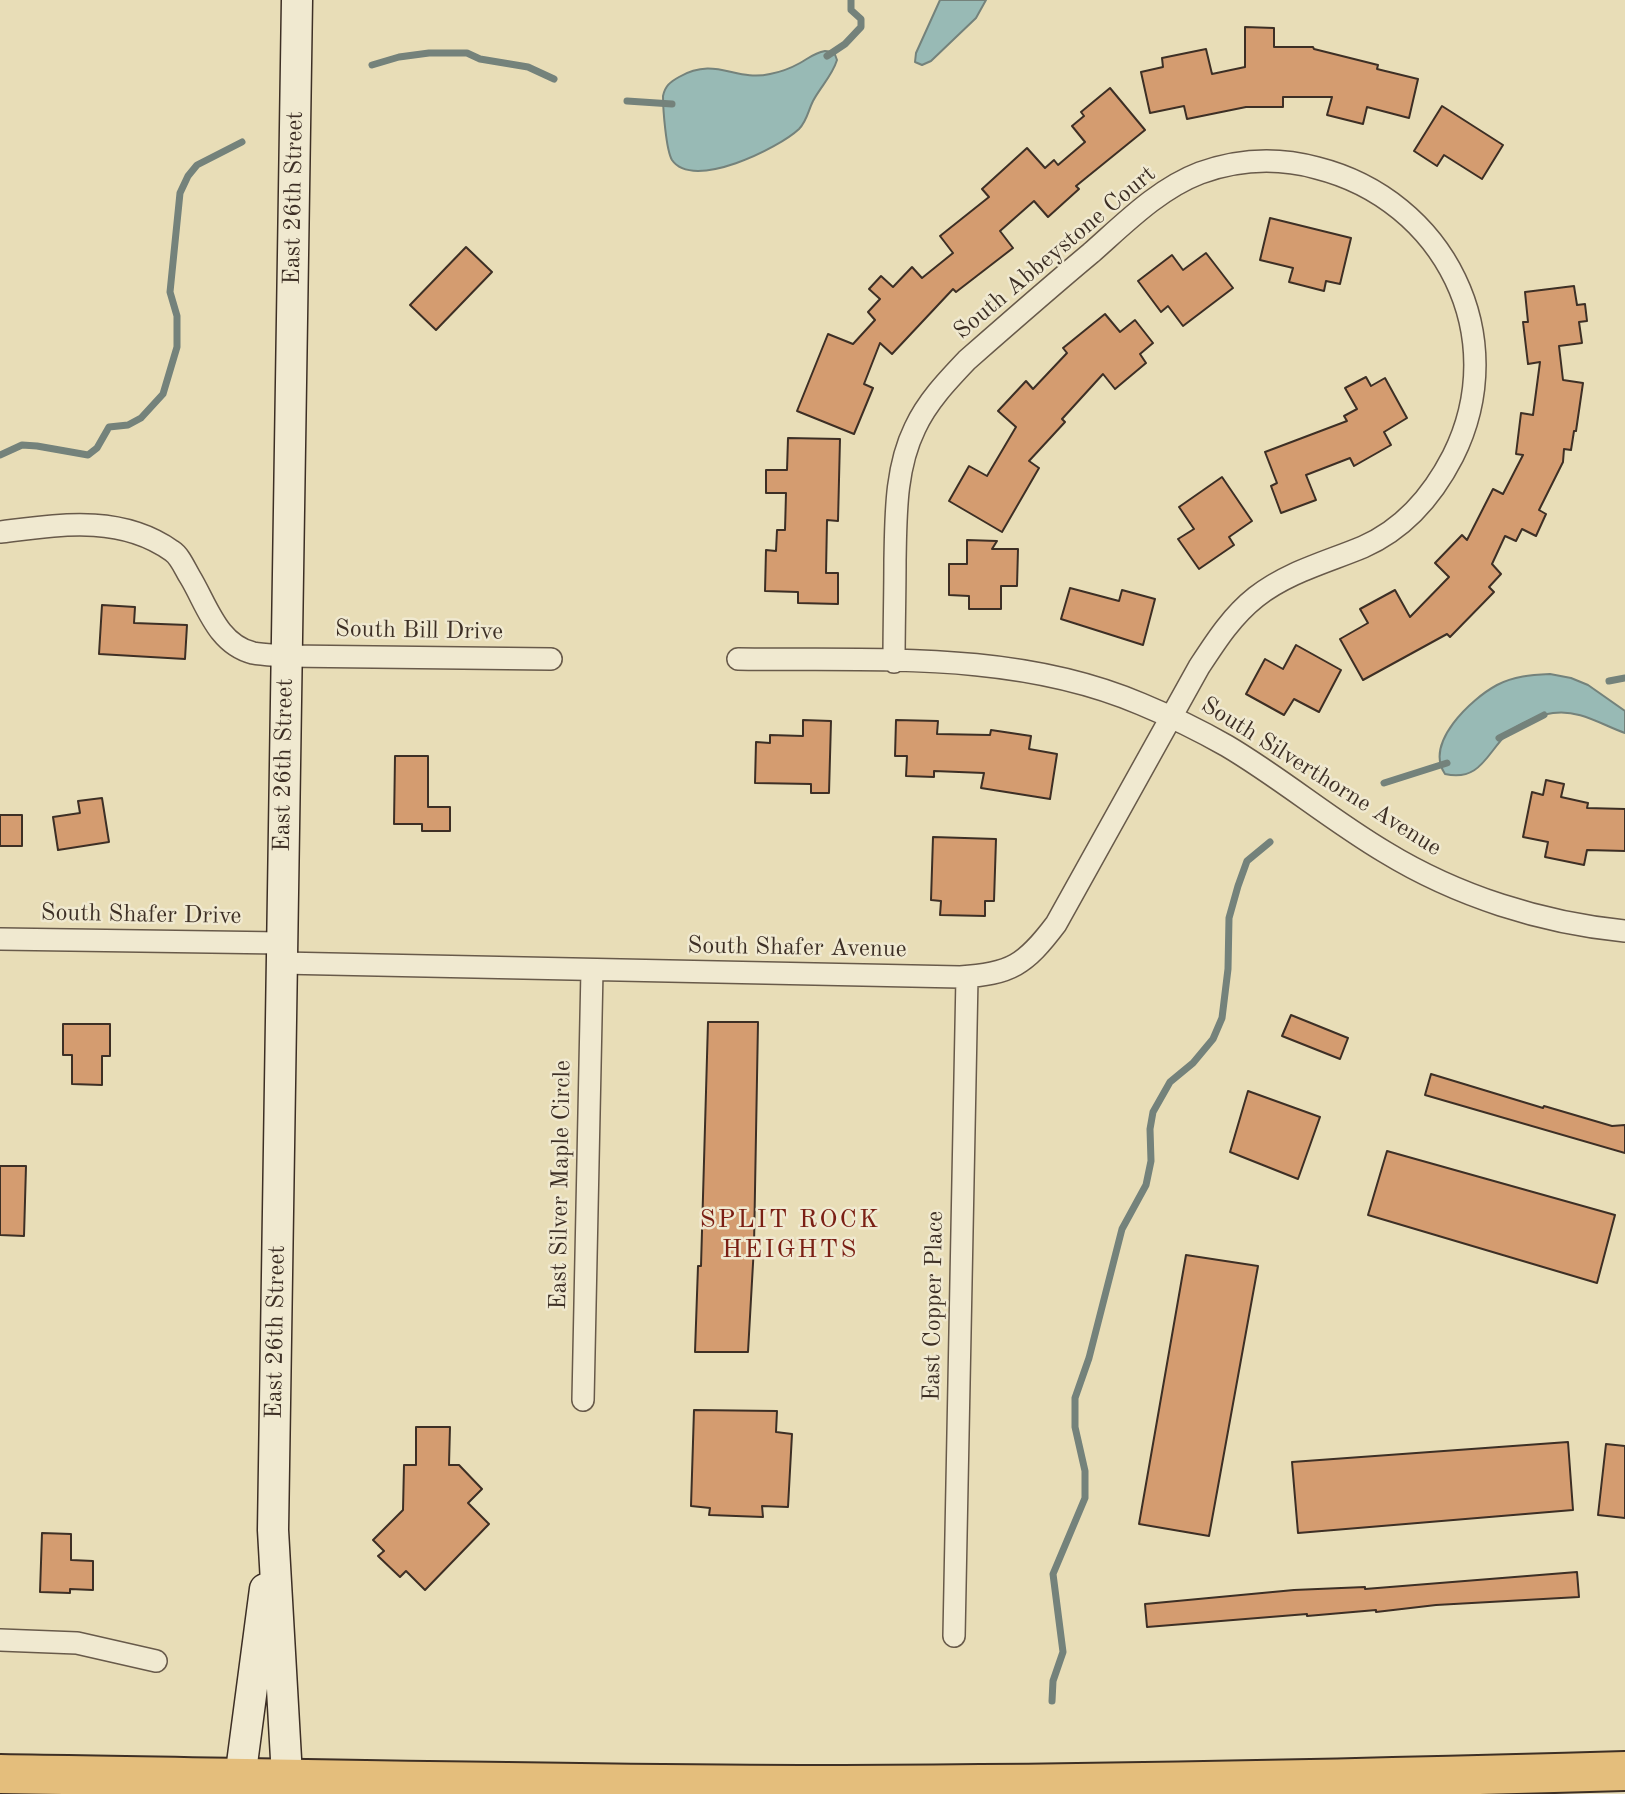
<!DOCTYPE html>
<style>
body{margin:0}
canvas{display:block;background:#e8ddb7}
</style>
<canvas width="1625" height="1794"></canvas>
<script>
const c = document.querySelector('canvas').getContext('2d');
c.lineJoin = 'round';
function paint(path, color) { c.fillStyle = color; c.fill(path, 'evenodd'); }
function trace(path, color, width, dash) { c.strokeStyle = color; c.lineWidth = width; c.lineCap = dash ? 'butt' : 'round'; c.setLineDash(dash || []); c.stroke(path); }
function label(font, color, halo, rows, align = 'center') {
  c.font = font + ' "Old Standard TT",serif'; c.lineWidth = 5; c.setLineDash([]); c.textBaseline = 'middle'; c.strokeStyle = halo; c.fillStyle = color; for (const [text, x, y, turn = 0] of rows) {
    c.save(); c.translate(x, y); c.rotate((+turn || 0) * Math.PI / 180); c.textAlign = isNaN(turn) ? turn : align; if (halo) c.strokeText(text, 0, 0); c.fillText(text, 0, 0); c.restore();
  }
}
const water = new Path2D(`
 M 940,0 L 986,0 L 976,18 L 931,61 L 922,65 L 915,62 L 916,53 Z
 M 825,51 L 834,52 L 837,60 C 832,76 821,86 813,101 C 808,111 807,121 799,129 C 779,148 693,191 672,160 C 666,150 663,109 663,96 C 665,86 670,82 679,77 C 716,56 735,82 770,74 C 781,72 791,68 800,63 C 809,58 814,53 825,51 Z
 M 1550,674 L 1571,678 L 1588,685 L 1625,711 L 1625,733 C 1602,725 1579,709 1553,713 C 1539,715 1518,724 1508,733 C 1487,752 1481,782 1445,774 C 1424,743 1471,699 1497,685 C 1514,676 1531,675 1550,674 Z`);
paint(water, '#98bab5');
trace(water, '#74827b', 2);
trace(new Path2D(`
 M 827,56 L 845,44 L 861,27 L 861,19 L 851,10 L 851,0
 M 372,65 L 399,57 L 429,53 L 467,53 L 480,59 L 528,67 L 554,79
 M 627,101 L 672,104
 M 0,455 L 22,445 L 37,446 L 88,455 L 97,448 L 109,427 L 128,425 L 141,418 L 163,394 L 177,347 L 177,316 L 170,292 L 180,193 L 188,176 L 197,165 L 242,142
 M 1609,681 L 1625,678
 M 1499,738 L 1544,715
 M 1384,783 L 1447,763
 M 1052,1701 L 1053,1681 L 1063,1652 L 1053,1574 L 1085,1498 L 1085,1471 L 1075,1427 L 1075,1398 L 1089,1358 L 1122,1229 L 1146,1185 L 1151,1161 L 1150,1129 L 1153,1112 L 1170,1082 L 1193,1063 L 1213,1039 L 1222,1018 L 1228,969 L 1229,918 L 1238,886 L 1247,861 L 1270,842`), '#74827b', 7);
const building = new Path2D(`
 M 1245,27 L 1274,28 L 1274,47 L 1313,47 L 1314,49 L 1378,65 L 1377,69 L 1418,79 L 1409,118 L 1367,107 L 1363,124 L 1327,115 L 1332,97 L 1283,97 L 1283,107 L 1246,107 L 1187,119 L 1184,106 L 1150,113 L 1141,72 L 1163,67 L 1162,58 L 1206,49 L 1212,74 L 1245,67 Z
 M 1110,88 L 1145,130 L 1076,186 L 1079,189 L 1048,217 L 1034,201 L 1000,231 L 1013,248 L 956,292 L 953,289 L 892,354 L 880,343 L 864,384 L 873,388 L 854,434 L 797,411 L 828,334 L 853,344 L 875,320 L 868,312 L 880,299 L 869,289 L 881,276 L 893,287 L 912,267 L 922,278 L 953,253 L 940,236 L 989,197 L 982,189 L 1027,148 L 1045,168 L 1054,160 L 1058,165 L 1085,142 L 1072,126 L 1084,116 L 1081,112 Z
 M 1442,106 L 1503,145 L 1482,179 L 1444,155 L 1437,166 L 1414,151 Z
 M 1270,218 L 1351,238 L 1340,284 L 1326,281 L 1324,291 L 1289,282 L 1293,268 L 1260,260 Z
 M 466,247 L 492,272 L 436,330 L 410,305 Z
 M 1206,253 L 1233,288 L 1183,326 L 1168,306 L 1161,312 L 1138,281 L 1172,255 L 1183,270 Z
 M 1574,286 L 1577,305 L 1585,304 L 1587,321 L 1579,322 L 1582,343 L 1559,346 L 1563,380 L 1583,383 L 1576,431 L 1574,431 L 1571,450 L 1564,449 L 1563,462 L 1539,510 L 1546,514 L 1536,536 L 1522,529 L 1516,541 L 1505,536 L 1492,564 L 1501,574 L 1489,587 L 1494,592 L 1450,637 L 1447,634 L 1363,680 L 1340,639 L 1368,623 L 1360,609 L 1395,590 L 1410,617 L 1449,577 L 1435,563 L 1462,535 L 1467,540 L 1493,489 L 1503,494 L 1523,455 L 1516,454 L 1521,413 L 1533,415 L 1540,362 L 1528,364 L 1523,322 L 1528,322 L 1525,292 Z
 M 1105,314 L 1120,332 L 1135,320 L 1153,343 L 1140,354 L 1146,363 L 1115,389 L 1103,374 L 1062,419 L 1065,422 L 1029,461 L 1039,468 L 1002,532 L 949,501 L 969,466 L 987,476 L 1016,427 L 998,411 L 1026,381 L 1033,389 L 1067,353 L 1063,348 Z
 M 1366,377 L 1371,386 L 1385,378 L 1407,418 L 1384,432 L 1391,445 L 1354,466 L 1350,458 L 1306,475 L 1316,500 L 1281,513 L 1271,486 L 1277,483 L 1265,452 L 1347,421 L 1344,416 L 1357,409 L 1345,388 Z
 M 788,438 L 840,439 L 838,521 L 827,520 L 826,573 L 838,573 L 838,604 L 798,603 L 798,592 L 765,591 L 766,550 L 776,551 L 777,530 L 785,530 L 786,493 L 766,493 L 766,470 L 787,470 Z
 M 1222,477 L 1252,521 L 1229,537 L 1234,545 L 1199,569 L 1178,539 L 1194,529 L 1179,507 Z
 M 967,540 L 997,541 L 992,549 L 1018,549 L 1017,586 L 1001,586 L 1001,609 L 969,609 L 969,596 L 949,595 L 949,564 L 967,564 Z
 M 1070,588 L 1119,601 L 1122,590 L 1155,599 L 1143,645 L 1061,619 Z
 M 102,605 L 135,607 L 134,623 L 187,625 L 185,659 L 99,654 Z
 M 1296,645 L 1341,670 L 1319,712 L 1294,699 L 1284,715 L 1246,694 L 1265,659 L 1283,669 Z
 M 803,720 L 831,721 L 829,793 L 811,793 L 811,784 L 755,783 L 756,742 L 770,743 L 770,735 L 803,736 Z
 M 896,720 L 938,721 L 937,734 L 990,735 L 991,730 L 1031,736 L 1029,749 L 1057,754 L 1050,799 L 981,788 L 984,773 L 934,771 L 934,777 L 906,776 L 907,756 L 895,756 Z
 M 395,756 L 428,756 L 428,807 L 450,807 L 450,831 L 422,831 L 422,824 L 394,824 Z
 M 1546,780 L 1564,784 L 1561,797 L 1588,803 L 1587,808 L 1625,809 L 1625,851 L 1587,850 L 1584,865 L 1545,857 L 1548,842 L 1523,837 L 1532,792 L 1543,795 Z
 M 102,798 L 109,842 L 58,850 L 53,817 L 80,813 L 78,801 Z
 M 0,815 L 22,815 L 22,846 L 0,846 Z
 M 933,837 L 996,839 L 994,901 L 985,901 L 985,916 L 940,915 L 941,901 L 931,900 Z
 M 1291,1015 L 1348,1038 L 1340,1059 L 1282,1036 Z
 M 708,1022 L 758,1022 L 754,1246 L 748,1352 L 695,1352 L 698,1266 L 701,1266 Z
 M 63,1024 L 110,1024 L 110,1056 L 102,1056 L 102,1085 L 72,1084 L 72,1055 L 63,1055 Z
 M 1431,1074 L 1543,1108 L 1544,1106 L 1612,1126 L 1625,1125 L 1625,1153 L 1425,1095 Z
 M 1248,1091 L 1320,1117 L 1298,1179 L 1230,1152 Z
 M 1387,1151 L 1615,1215 L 1597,1283 L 1368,1215 Z
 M 0,1166 L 26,1166 L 24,1236 L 0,1235 Z
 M 1186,1255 L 1258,1266 L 1209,1536 L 1139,1524 Z
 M 694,1410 L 777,1411 L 776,1432 L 792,1434 L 788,1507 L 762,1506 L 763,1517 L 709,1515 L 710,1508 L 691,1506 Z
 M 416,1427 L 450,1427 L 449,1465 L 459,1465 L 482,1489 L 468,1503 L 489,1524 L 425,1590 L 406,1571 L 400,1577 L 378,1556 L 384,1551 L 373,1540 L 403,1510 L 404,1465 L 416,1465 Z
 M 1568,1442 L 1573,1510 L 1298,1533 L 1292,1462 Z
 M 1606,1444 L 1625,1446 L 1625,1518 L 1598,1515 Z
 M 42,1533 L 71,1534 L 71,1560 L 93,1561 L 93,1590 L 70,1589 L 70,1593 L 40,1592 Z
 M 1577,1572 L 1579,1597 L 1436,1605 L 1376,1612 L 1376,1610 L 1307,1616 L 1307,1614 L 1147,1627 L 1145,1604 L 1294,1590 L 1365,1587 L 1365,1589 Z`);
paint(building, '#d49c70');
trace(building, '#3d2f25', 2);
const street = new Path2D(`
 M 0,532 C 58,525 120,514 172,551 C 180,556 185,569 190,577 C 207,605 217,644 253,653 C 263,655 275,655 286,656 L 551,659
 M 738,659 C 871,661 1015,650 1141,704 C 1170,716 1199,730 1227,746 C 1281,778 1331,820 1385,852 C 1457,896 1542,923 1625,931
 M 0,939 L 281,943
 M 281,963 L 960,977 C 1011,974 1025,965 1056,924 L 1199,667 C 1216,641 1232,616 1256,597 C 1288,572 1327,562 1363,547 C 1404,529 1433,495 1453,456 C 1513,336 1444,200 1317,168 C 1277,157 1239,159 1200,173 C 1158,189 1124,224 1091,253 C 1049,288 1008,324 967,360 C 947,381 927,402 915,428 C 895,469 896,516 895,560 C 895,594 894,628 894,662
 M 583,1400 L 592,970
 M 954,1636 L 967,977
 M 0,1640 L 77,1643 L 156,1661`);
const secondary = new Path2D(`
 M 238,1794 L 265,1589
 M 288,1794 L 273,1530 L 297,0`);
const highway = new Path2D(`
 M 0,1774 C 267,1778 534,1784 800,1785 C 1075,1785 1350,1779 1625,1771`);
trace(street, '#685a4a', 24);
trace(secondary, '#3d2f25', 33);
trace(highway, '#3d2f25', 42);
trace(street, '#f0e9d0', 21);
trace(secondary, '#f0e9d0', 30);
trace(highway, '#e4be7c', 38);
label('24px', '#3d2f25', '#f0e9d0', [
 ["East 26th Street",294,198,-89],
 ["South Abbeystone Court",1055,253,-40],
 ["South Bill Drive",419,631,1],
 ["East 26th Street",284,765,-89],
 ["South Silverthorne Avenue",1321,777,32],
 ["South Shafer Drive",141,915,1],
 ["South Shafer Avenue",797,948,1],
 ["East Silver Maple Circle",561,1185,-89],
 ["East Copper Place",934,1306,-89],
 ["East 26th Street",276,1332,-89]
]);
c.letterSpacing = '2px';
label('26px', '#7a1f14', '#f0e9d0', [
 ["SPLIT ROCK",790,1220],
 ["HEIGHTS",790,1250]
]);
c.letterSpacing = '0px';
</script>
